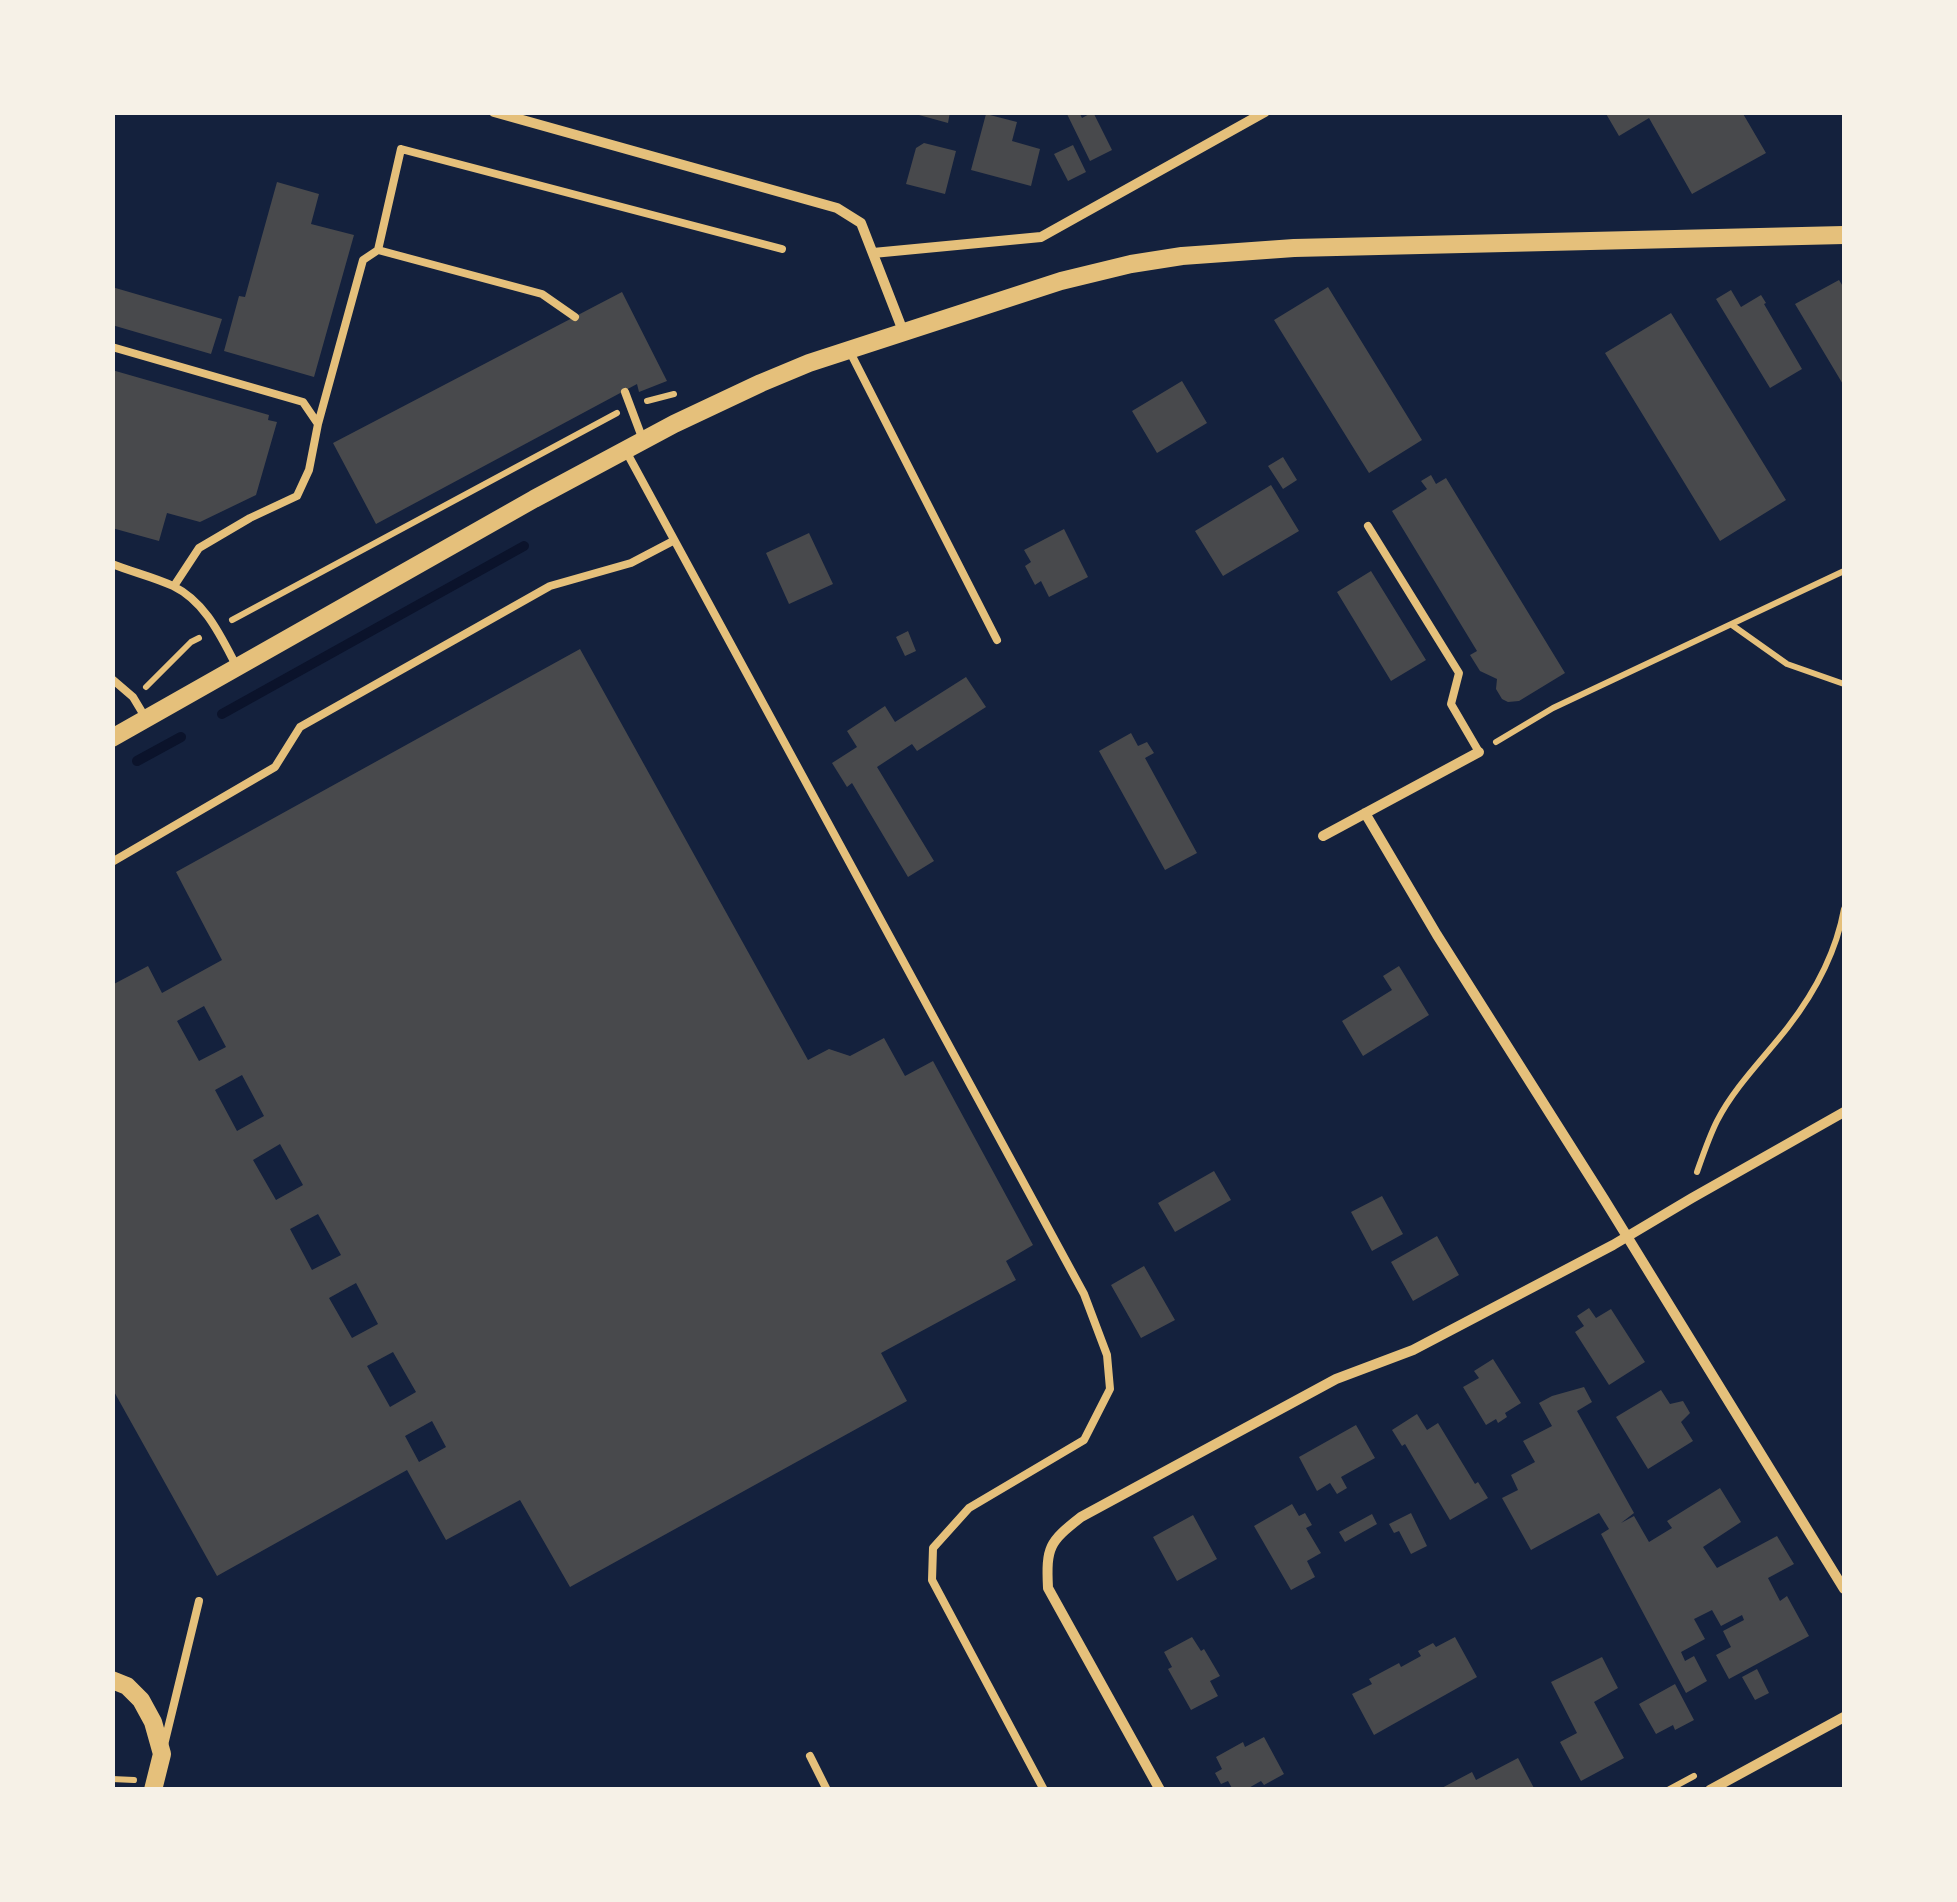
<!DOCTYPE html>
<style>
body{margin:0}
#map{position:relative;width:1957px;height:1902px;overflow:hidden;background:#14213d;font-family:"PT Sans Narrow",sans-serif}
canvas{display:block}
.frame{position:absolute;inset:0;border:115px solid #f6f1e7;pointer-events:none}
</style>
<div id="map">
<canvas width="1957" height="1902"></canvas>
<div class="frame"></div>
</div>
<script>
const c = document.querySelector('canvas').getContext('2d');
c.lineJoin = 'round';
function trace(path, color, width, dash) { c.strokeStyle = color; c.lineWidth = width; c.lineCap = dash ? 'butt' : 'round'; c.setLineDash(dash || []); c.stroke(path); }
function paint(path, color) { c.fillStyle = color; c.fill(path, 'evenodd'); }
trace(new Path2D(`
 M 222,714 L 524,546
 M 137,761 L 181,737`), '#0b132b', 10);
paint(new Path2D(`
 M 908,112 L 950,112 L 948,123 Z
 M 1066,112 L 1079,112 L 1082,118 L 1093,112 L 1112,150 L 1090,161 Z
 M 1605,112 L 1742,112 L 1766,153 L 1692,194 L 1649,118 L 1619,136 Z
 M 986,114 L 1017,122 L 1012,141 L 1040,149 L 1031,186 L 971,170 Z
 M 924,143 L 956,151 L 945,194 L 906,184 L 916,148 Z
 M 1073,145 L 1086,172 L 1068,181 L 1054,154 Z
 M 277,182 L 319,194 L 311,224 L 354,235 L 314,377 L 224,351 L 239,296 L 245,297 Z
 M 1839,280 L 1844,288 L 1844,386 L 1795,304 Z
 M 112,287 L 222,319 L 211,354 L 112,325 Z
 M 1328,287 L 1422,440 L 1369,473 L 1274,320 Z
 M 1731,290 L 1741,307 L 1761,295 L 1766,303 L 1764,304 L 1802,369 L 1770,388 L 1716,299 Z
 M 622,292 L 667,381 L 639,392 L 637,384 L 376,524 L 333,443 Z
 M 1671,313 L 1786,500 L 1720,541 L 1605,353 Z
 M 112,370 L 269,415 L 268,420 L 277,422 L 256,495 L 200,522 L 167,513 L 159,541 L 112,528 Z
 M 1182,381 L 1207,423 L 1157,453 L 1132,411 Z
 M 1283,457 L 1297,480 L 1283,489 L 1268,466 Z
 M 1431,475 L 1436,484 L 1446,478 L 1565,673 L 1519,701 L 1508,702 L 1502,699 L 1496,689 L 1497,679 L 1480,671 L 1470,655 L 1477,651 L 1392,511 L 1427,489 L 1421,481 Z
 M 1271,485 L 1299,531 L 1223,576 L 1195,531 Z
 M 1064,529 L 1088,577 L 1049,597 L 1041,581 L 1035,585 L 1025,566 L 1031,562 L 1024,550 Z
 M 809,533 L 833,584 L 789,604 L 766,553 Z
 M 1371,571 L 1426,660 L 1391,681 L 1337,592 Z
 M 908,631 L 916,651 L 905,656 L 896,637 Z
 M 580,649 L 808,1060 L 829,1049 L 850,1056 L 884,1038 L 905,1076 L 933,1061 L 1033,1245 L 1006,1261 L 1016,1280 L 881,1353 L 907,1401 L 570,1587 L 520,1500 L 446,1540 L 407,1470 L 217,1576 L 112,1388 L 112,985 L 148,966 L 162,993 L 222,960 L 176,872 ZM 204,1006 L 226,1047 L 199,1061 L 177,1021 ZM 242,1075 L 264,1116 L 237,1131 L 215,1090 ZM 280,1144 L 303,1185 L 276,1200 L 253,1160 ZM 318,1214 L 341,1255 L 312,1270 L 290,1229 ZM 356,1283 L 378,1324 L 352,1338 L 329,1298 ZM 393,1352 L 416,1392 L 390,1407 L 367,1366 ZM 432,1421 L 446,1447 L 419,1462 L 405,1436 Z
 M 966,677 L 986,707 L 917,751 L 912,744 L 877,767 L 934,861 L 908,877 L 852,783 L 847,787 L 832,763 L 857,747 L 847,731 L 885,706 L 895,722 Z
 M 1131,733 L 1138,746 L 1147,742 L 1154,753 L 1145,758 L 1197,853 L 1165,870 L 1099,751 Z
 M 1399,966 L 1429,1015 L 1363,1056 L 1342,1021 L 1392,990 L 1383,976 Z
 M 1214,1171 L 1231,1200 L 1175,1232 L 1158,1203 Z
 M 1382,1196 L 1403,1234 L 1372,1251 L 1351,1212 Z
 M 1437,1236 L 1459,1275 L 1413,1301 L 1391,1262 Z
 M 1144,1266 L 1175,1320 L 1141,1338 L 1111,1285 Z
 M 1589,1308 L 1596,1318 L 1611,1309 L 1645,1362 L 1609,1385 L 1575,1332 L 1584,1326 L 1577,1316 Z
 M 1493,1359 L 1521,1403 L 1505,1413 L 1507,1417 L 1498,1423 L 1496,1419 L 1486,1425 L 1463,1387 L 1479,1378 L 1474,1371 Z
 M 1584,1387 L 1592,1402 L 1577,1411 L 1634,1513 L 1621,1523 L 1634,1516 L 1649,1542 L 1672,1528 L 1667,1521 L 1720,1488 L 1741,1522 L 1703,1547 L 1717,1568 L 1777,1536 L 1794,1564 L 1768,1578 L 1780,1601 L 1787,1596 L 1809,1636 L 1729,1679 L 1716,1655 L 1731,1647 L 1723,1631 L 1744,1620 L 1742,1615 L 1721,1626 L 1712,1610 L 1694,1619 L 1705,1639 L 1681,1652 L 1685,1661 L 1694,1656 L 1707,1681 L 1686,1693 L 1601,1534 L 1609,1529 L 1599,1513 L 1531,1550 L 1502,1498 L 1518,1490 L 1511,1475 L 1535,1462 L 1523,1441 L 1552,1426 L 1539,1403 L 1552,1396 Z
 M 1661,1390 L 1670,1404 L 1683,1401 L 1690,1413 L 1681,1422 L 1693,1441 L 1648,1469 L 1616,1417 Z
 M 1417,1414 L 1427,1430 L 1438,1423 L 1475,1484 L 1478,1482 L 1488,1498 L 1450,1520 L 1405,1444 L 1402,1446 L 1392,1430 Z
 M 1356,1425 L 1375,1458 L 1341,1477 L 1347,1488 L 1337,1494 L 1330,1483 L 1317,1491 L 1299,1457 Z
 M 1292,1504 L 1299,1516 L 1305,1513 L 1312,1525 L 1306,1528 L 1321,1553 L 1307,1561 L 1315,1577 L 1291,1590 L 1254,1526 Z
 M 1411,1513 L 1427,1546 L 1411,1554 L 1399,1531 L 1394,1533 L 1389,1524 Z
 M 1372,1514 L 1377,1524 L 1345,1542 L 1339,1532 Z
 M 1193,1515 L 1217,1559 L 1177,1581 L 1153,1537 Z
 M 1192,1637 L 1201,1651 L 1204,1649 L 1220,1676 L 1210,1681 L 1218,1696 L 1191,1710 L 1168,1669 L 1172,1667 L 1164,1652 Z
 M 1455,1637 L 1477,1677 L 1374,1735 L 1352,1694 L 1372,1684 L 1369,1679 L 1399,1663 L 1401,1667 L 1421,1656 L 1418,1651 L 1433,1643 L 1436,1647 Z
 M 1602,1657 L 1618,1688 L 1594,1702 L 1624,1758 L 1581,1781 L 1560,1742 L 1577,1733 L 1551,1682 Z
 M 1757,1669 L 1769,1693 L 1755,1700 L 1742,1677 Z
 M 1675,1684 L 1694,1720 L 1675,1730 L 1673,1725 L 1656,1734 L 1639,1704 Z
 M 1264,1737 L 1284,1774 L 1264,1785 L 1261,1781 L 1245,1790 L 1233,1790 L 1228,1781 L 1221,1784 L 1215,1773 L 1222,1769 L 1216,1757 L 1243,1742 L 1245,1747 Z
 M 1518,1758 L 1535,1790 L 1438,1790 L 1472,1772 L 1476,1780 Z`), '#48494c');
trace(new Path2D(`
 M 647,401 L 674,394
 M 232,620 L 617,413
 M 1732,625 L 1787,664 L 1844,684
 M 146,687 L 191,642 L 199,638
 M 1496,742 L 1553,708 L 1844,571
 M 1697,1172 C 1703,1155 1709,1137 1717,1121 C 1735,1086 1764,1058 1788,1027 C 1815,992 1836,953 1844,909
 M 112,1779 L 134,1780
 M 1668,1790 L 1694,1776`), '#e5c07b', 6);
trace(new Path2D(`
 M 378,250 L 401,149 L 782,249
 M 112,347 L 303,402 L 318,424 L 309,470 L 297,496 L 250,518 L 199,548 L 174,586
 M 850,352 L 997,640
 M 625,392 L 643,440
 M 318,424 L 363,260 L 378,250 L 542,294 L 575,317
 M 627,453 L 1084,1294 L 1107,1355 L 1110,1389 L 1084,1440 L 969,1508 L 933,1548 L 932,1580 L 1044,1790
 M 1368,526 L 1459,673 L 1451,704 L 1479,752
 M 112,564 C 132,572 154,577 173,586 C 206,602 221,637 237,667
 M 112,679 L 133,697 L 145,717
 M 112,862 L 275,767 L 300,727 L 550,586 L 631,563 L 673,541
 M 164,1745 L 199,1601
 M 810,1756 L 827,1790`), '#e5c07b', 8);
trace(new Path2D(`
 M 494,112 L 837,208 L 861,223 L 903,331
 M 873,253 L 1041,237 L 1265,112
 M 1365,813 L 1437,935 L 1604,1199 L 1844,1589
 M 1323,836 L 1479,752
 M 1160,1790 L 1048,1588 C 1046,1547 1049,1542 1081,1517 L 1336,1379 L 1413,1350 L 1613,1245 L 1692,1198 L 1844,1112
 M 1710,1790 L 1844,1717`), '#e5c07b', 10);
trace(new Path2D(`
 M 112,738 L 534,499 L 674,424 L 761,383 L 809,363 L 1061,281 L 1131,264 L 1182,256 L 1294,248 L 1844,235
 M 112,1680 L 127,1686 L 141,1700 L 153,1722 L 162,1754 L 153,1790`), '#e5c07b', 18);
</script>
